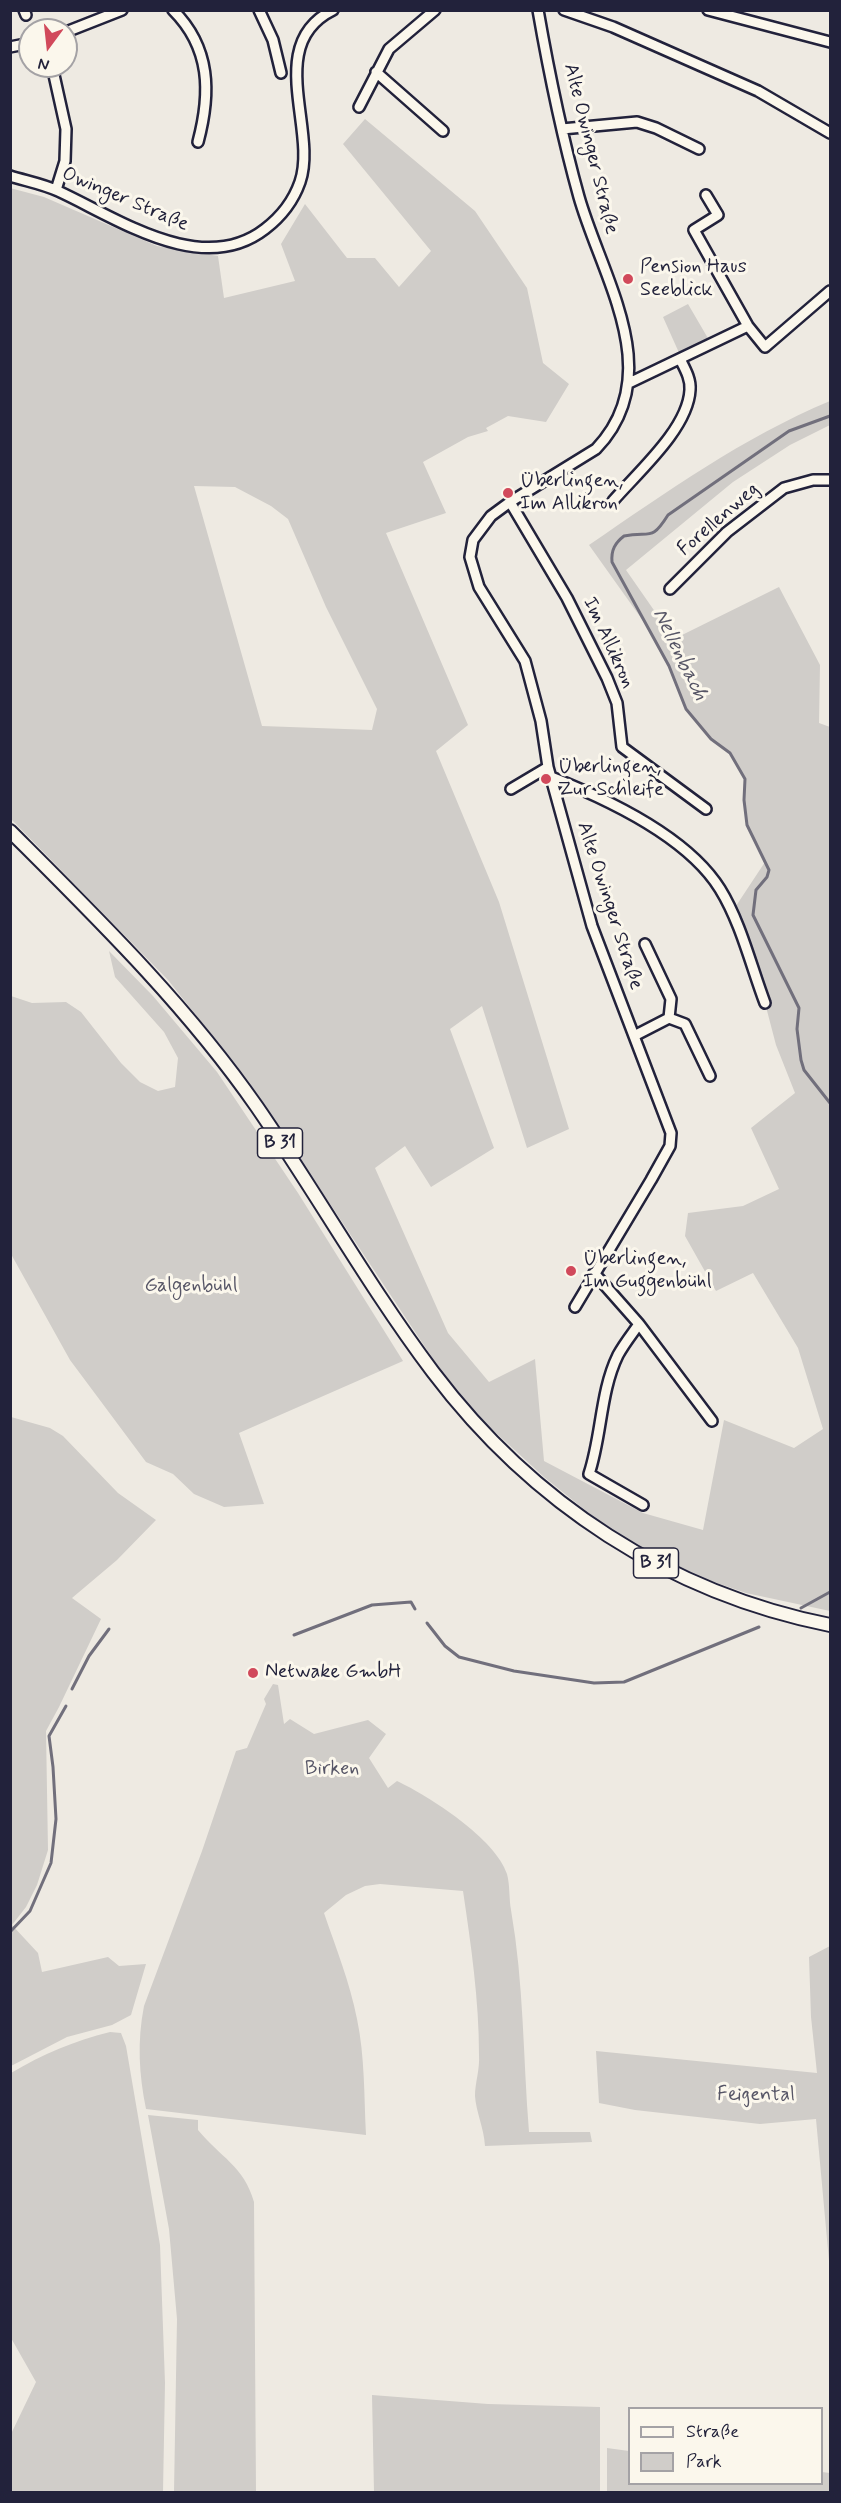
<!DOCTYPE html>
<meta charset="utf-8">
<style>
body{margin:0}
#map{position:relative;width:841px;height:2503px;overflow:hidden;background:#eeeae2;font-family:Mynerve,sans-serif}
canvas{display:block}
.frame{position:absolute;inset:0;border:12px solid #22223b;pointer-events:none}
.legend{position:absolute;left:628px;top:2407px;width:195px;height:78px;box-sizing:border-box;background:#fbf7ec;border:2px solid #a4a2a5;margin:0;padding:8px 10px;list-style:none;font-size:18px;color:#22223b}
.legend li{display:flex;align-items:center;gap:12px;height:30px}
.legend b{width:30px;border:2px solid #a4a2a5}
.north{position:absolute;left:18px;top:18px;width:60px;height:60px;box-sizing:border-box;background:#fbf7ec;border:2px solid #a4a2a5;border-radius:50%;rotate:195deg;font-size:16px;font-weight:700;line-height:24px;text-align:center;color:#22223b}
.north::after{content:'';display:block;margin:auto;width:21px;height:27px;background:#d1495b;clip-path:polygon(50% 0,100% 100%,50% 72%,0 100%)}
</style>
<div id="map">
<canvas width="841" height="2503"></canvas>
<div class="frame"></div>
<ul class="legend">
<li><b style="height:8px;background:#fbf7ec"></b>Straße</li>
<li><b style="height:16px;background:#d0cdc9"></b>Park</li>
</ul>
<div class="north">N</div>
</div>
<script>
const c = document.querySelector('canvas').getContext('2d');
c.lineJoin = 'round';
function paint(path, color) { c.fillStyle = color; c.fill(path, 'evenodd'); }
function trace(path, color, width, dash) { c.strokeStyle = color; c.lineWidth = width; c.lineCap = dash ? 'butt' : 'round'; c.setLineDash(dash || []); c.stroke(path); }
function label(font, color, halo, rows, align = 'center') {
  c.font = font + ' Mynerve,sans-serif'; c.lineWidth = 6; c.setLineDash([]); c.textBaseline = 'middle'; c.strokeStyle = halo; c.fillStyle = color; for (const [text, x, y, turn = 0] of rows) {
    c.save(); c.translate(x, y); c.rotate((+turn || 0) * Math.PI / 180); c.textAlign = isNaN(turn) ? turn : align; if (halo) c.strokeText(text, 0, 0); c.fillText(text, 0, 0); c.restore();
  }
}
paint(new Path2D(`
 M 365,119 L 475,211 L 527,288 L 543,363 L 569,384 L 546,422 L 508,416 L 486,428 L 488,431 L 468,437 L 423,462 L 446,513 L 386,533 L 468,725 L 436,751 L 499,902 L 569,1129 L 527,1148 L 482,1006 L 450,1029 L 494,1148 L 431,1187 L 405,1146 L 375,1168 L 448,1333 L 489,1382 L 535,1359 L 544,1461 L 643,1513 L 703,1530 L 724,1420 L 794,1448 L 823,1429 L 798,1348 L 753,1273 L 716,1291 L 685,1236 L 688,1213 L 743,1206 L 779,1189 L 751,1128 L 795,1093 L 776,1045 L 765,1003 L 732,912 L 765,862 L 747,825 L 744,800 L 745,779 L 730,753 L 711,739 L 686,709 L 669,666 L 646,625 L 589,545 C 668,491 742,438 830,401 L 830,425 L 790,445 L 733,482 L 626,570 L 658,616 L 665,614 L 680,636 L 779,587 L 820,665 L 819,723 L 830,727 L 830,1611 L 746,1593 L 688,1573 L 611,1531 L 544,1477 L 471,1410 L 439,1368 L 249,1082 L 168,980 L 11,819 L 10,188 L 44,197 L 157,246 L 218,256 L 224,298 L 295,281 L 281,244 L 305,204 L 347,258 L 375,258 L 399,287 L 431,251 L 343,144 ZM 194,486 L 235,487 L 271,506 L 288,519 L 326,607 L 377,709 L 372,730 L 262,726 Z
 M 688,304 L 709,340 L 680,355 L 663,317 Z
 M 109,951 L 153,996 L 217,1072 L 298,1193 L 403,1361 L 239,1433 L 264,1504 L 224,1507 L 194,1494 L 173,1474 L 146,1462 L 70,1360 L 11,1254 L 11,996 L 32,1003 L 66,1002 L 81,1012 L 121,1063 L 140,1082 L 158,1091 L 175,1087 L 178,1058 L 164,1032 L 115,977 Z
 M 11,1417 L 50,1428 L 63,1436 L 118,1493 L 156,1520 L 117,1560 L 72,1598 L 101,1619 L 59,1707 L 46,1731 L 48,1850 L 37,1885 L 26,1907 L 12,1925 L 38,1953 L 42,1972 L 108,1957 L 119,1966 L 146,1964 L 131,2015 L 112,2025 L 67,2037 L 11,2066 Z
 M 273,1684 L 278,1685 L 284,1724 L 290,1719 L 314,1734 L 368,1720 L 386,1734 L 369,1758 L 388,1788 L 397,1781 C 429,1796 496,1839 507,1874 C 510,1885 509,1899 511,1910 C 524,1984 523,2058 529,2132 L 590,2132 L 592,2142 L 485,2146 C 484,2128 476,2112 475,2096 C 475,2083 480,2069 479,2055 C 479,2000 471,1945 463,1891 L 380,1884 L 365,1886 L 346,1895 L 324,1913 C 336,1948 350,1983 357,2019 C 365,2057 364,2097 366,2135 L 146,2109 C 139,2074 137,2042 144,2006 L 202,1851 L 236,1751 L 247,1748 L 266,1704 L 264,1699 Z
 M 830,1946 L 830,2272 L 816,2119 L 760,2124 L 635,2110 L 599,2103 L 596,2051 L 817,2073 L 811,2017 L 809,1957 Z
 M 110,2032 L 121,2033 L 126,2046 L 160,2245 L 165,2383 L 163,2492 L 11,2492 L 11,2434 L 36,2382 L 11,2338 L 11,2073 C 43,2054 74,2041 110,2032 Z
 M 148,2115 L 198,2120 L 198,2130 C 220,2157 244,2166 254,2202 L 256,2492 L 174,2492 L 177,2319 L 169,2229 Z
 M 372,2395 L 488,2404 L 600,2407 L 600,2492 L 374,2492 Z
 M 607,2448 L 629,2451 L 630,2484 L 822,2484 L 822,2472 L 830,2473 L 830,2492 L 607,2492 Z`), '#d0cdc9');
trace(new Path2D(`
 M 830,416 L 789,431 L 668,515 C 651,542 651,531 624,536 C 615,543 611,550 612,562 L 669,666 L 686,709 L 711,739 L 730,753 L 745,779 L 744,800 L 747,825 L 769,870 L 767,877 L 756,890 L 753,915 L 799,1008 L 797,1029 L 801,1060 L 804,1070 L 830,1103
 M 801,1608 L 830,1592
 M 427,1623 L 445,1646 L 459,1657 L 514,1671 L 594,1683 L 624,1682 L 759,1627
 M 294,1635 L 372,1605 L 411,1602 L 415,1609
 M 72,1689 L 89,1656 L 109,1629
 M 10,1932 L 30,1911 L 51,1863 L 56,1819 L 53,1767 L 49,1736 L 66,1706`), '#716f7c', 3);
const minor = new Path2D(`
 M 24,10 L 26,15
 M 173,10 C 211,48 211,93 198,142
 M 259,10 L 273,40 L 281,73
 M 538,10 C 549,73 562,136 579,197 C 602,278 668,374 596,449 L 510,502 L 491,516 L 473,540 L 470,557 L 479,587 L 525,661 L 541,721 L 548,767 L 592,926 L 671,1133 L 670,1146 L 651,1180 L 575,1307
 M 564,10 L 613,27 L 758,91 L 830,133
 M 708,10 L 830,42
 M 66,32 L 122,10
 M 10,47 L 30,43
 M 52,66 L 66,129 L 65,161 L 56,190
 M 376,72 L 443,131
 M 359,107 L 389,49 L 435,10
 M 562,129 L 637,122 L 656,128 L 699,149
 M 10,176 C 26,181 43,184 58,191 C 117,218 202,278 265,229 C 282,216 293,202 300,182 C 318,130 264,44 333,10
 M 706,195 L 718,215 L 694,230 L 748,326 L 765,347 L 830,291
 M 629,383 L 748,326
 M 613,501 C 637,473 688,429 690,390 C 691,379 685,369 680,359
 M 510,502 L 567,598 L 607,678 L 617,703 L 622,747 L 706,809
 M 670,589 L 727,532 L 784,488 L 813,480 L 830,480
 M 551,777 C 607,799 687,836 720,889 C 741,923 751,966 765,1003
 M 511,789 L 548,767
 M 669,1018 L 685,1024 L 710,1076
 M 634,1036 L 669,1018 L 671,999 L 645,944
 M 594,1273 L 639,1324 L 712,1421
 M 639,1324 C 632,1334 624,1344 618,1355 C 600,1392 602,1435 589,1474 L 643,1505`);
const major = new Path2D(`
 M 10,831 C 98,919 186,1005 257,1107 C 317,1194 369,1287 433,1372 C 532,1503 669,1593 830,1625`);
trace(minor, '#22223b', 14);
trace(major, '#22223b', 16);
trace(minor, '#fbf7ec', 9);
trace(major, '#fbf7ec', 12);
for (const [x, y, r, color] of [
 [628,279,6,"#d1495b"],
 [508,493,6,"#d1495b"],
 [546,779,6,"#d1495b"],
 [571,1271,6,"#d1495b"],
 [253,1673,6,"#d1495b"]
]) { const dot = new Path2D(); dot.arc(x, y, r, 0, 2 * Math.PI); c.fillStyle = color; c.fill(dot); trace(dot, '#fbf7ec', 2); }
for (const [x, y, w] of [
 [280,1143,45],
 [656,1563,45]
]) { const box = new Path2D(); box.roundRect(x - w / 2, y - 15, w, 30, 4.5); c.fillStyle = '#fbf7ec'; c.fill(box); trace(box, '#22223b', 1.5); }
label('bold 18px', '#22223b', null, [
 ["B 31",280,1143],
 ["B 31",656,1563]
]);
label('20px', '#22223b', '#fbf7ec', [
 ["Alte Owinger Straße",590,149,76],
 ["Owinger Straße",125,200,23],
 ["Forellenweg",719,520,-41],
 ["Im Allikron",608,643,65],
 ["Alte Owinger Straße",609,906,72]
]);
label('20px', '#22223b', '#fbf7ec', [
 ["Pension Haus",640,268],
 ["Seeblick",640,291],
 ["Überlingen,",520,482],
 ["Im Allikron",520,505],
 ["Überlingen,",558,768],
 ["Zur Schleife",558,791],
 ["Überlingen,",583,1260],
 ["Im Guggenbühl",583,1283],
 ["Netwake GmbH",265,1673]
], 'left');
label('20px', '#565566', '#fbf7ec', [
 ["Galgenbühl",191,1287],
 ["Birken",332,1770],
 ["Feigental",756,2096]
]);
label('italic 21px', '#575666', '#fbf7ec', [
 ["Nellenbach",679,655,64]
]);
</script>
